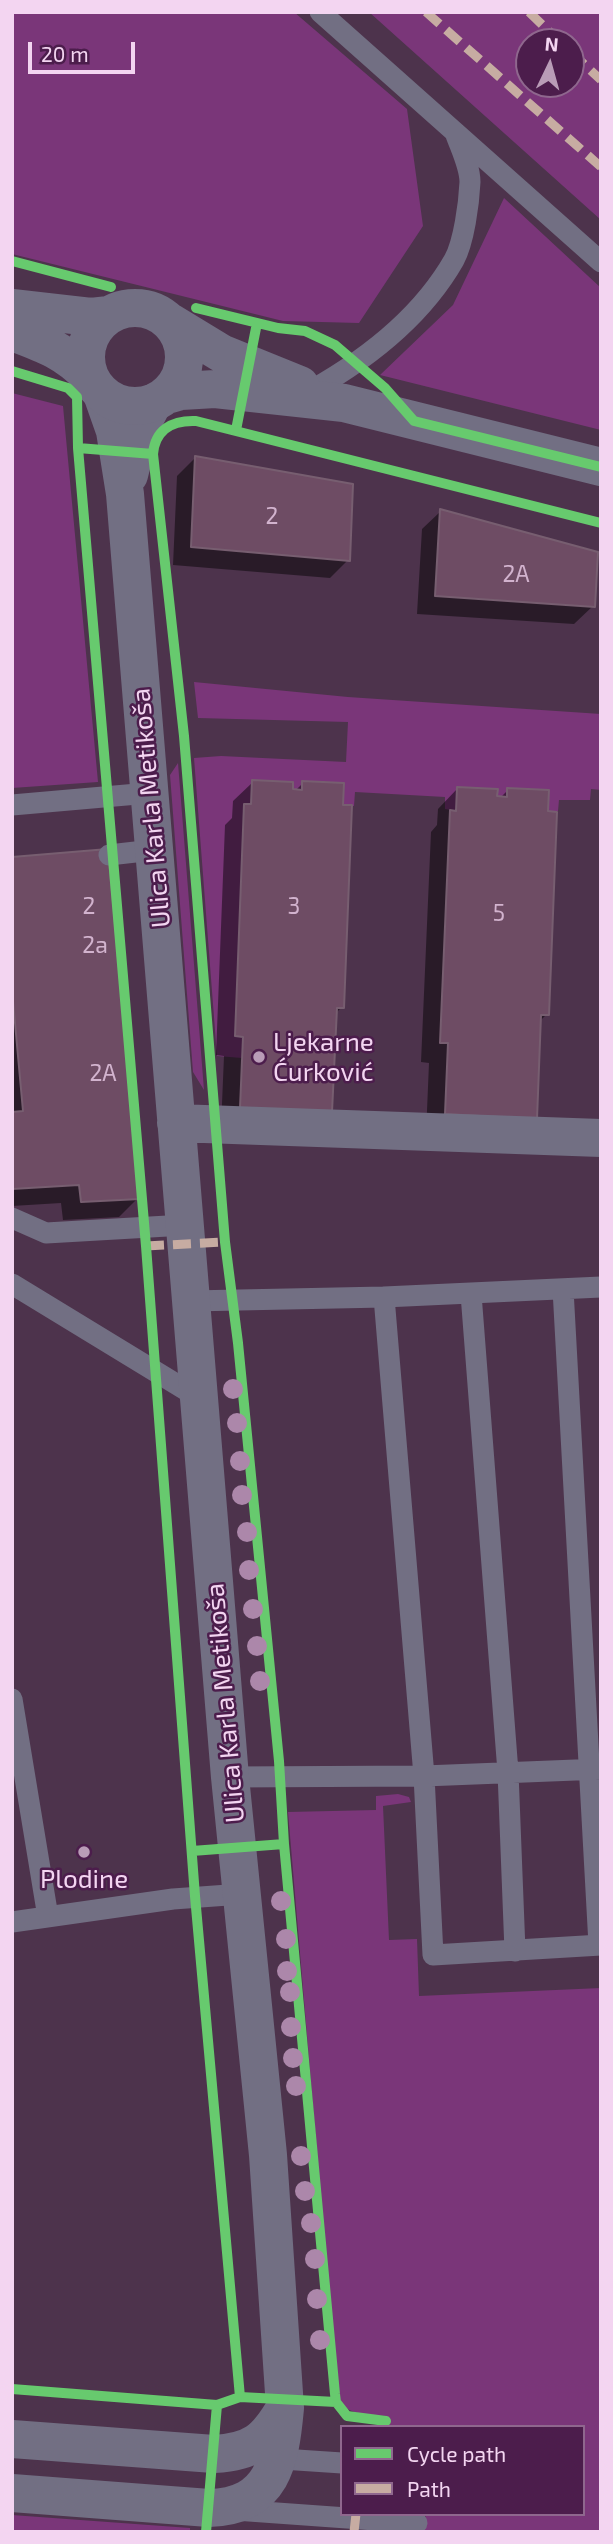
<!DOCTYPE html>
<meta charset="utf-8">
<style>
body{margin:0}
#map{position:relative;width:613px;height:2544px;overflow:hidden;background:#4d334c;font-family:"Exo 2",sans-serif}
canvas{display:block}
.frame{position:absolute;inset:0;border:14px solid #f3d5f1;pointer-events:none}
.legend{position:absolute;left:340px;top:2425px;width:245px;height:91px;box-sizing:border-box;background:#4c1d4c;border:2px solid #8f678e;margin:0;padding:9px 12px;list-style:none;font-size:21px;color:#f3d5f1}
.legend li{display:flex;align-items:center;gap:14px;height:35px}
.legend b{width:35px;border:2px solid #8f678e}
.north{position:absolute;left:515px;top:28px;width:70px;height:70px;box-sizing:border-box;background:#4c1d4c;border:2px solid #8f678e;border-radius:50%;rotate:5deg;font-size:19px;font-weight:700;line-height:28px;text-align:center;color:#f3d5f1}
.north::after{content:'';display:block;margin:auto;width:24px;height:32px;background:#b99cb7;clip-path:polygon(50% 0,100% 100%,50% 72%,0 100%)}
.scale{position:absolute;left:28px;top:42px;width:107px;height:32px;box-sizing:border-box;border:4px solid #f3d5f1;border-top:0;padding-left:9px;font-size:21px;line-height:24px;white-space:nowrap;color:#f3d5f1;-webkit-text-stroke:5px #4c1d4c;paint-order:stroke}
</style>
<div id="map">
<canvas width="613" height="2544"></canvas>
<div class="frame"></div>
<ul class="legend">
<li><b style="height:9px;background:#67ca6e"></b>Cycle path</li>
<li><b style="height:9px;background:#c7aca2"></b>Path</li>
</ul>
<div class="north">N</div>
<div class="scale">20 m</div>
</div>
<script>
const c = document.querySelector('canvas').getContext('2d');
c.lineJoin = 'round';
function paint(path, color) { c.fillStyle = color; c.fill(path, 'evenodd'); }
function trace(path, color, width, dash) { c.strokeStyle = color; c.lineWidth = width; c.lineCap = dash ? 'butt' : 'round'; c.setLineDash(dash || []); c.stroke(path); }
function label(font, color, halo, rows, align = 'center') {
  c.font = font + ' "Exo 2",sans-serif'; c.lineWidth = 5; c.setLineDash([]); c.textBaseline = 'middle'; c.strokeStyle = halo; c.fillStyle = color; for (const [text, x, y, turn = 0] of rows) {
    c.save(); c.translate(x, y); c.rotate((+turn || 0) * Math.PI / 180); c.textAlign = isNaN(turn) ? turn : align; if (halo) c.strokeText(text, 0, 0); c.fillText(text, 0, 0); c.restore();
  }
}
paint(new Path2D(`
 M 12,12 L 294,12 L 407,109 L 423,226 L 359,323 L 283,321 L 12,254 Z
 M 369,12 L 601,12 L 601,220 ZM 571,42 L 571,84 L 529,84 L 529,42 Z
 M 504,198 L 601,288 L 601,430 L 380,375 L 453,305 Z
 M 12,393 L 63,406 L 98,782 L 12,788 Z
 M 194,682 L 348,697 L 601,714 L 601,790 L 591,789 L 590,800 L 559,800 L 558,811 L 548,811 L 549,790 L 507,788 L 507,797 L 497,796 L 497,789 L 457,787 L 456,811 L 445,809 L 445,797 L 355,792 L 354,806 L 343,805 L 344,783 L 302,782 L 302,790 L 293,789 L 292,782 L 252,780 L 251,804 L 244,804 L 235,1036 L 243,1037 L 242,1058 L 217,1056 L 194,758 L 221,756 L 346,762 L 348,722 L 198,718 Z
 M 178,763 L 204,1090 L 193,1072 L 170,775 Z
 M 398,1794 L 409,1797 L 411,1802 L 383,1806 L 389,1940 L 417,1939 L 419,1996 L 601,1988 L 601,2532 L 423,2532 L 426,2514 L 583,2514 L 583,2427 L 386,2427 L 386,2416 C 370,2414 346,2416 338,2399 L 288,1812 L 376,1810 L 376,1796 Z
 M 12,2515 L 190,2528 L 190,2532 L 19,2532 L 12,2531 Z`), '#7a3679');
paint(new Path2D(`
 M 196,457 L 348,560 L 330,578 L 173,565 L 177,476 Z
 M 441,511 L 593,606 L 574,624 L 417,614 L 422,529 Z
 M 253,782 L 291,791 L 295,791 L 303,783 L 342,1007 L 221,1127 L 224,1056 L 216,1055 L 225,825 L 232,818 L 233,801 Z
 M 457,789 L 500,798 L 508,790 L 547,1014 L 426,1134 L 429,1063 L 421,1062 L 431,832 L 437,825 L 438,809 Z
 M 12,859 L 138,1198 L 119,1217 L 63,1220 L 61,1203 L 12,1206 Z`), '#0007');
const building = new Path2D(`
 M 195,456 L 353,484 L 350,561 L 191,547 Z
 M 440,509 L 598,552 L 595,607 L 435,596 Z
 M 252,780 L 293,782 L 293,789 L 302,790 L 302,781 L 344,783 L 343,805 L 352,805 L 344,1008 L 337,1008 L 332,1112 L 240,1108 L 243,1037 L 235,1036 L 244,804 L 251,804 Z
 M 457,787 L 498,789 L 497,796 L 507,797 L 507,788 L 549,790 L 548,811 L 557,812 L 549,1015 L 541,1015 L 537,1119 L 445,1114 L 448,1043 L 440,1043 L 450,810 L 456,811 Z
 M 108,849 L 140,1199 L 81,1202 L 79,1185 L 12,1189 L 12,1112 L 23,1111 L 12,990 L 12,857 Z`);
paint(building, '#6e4c64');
trace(building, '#775e70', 2);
trace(new Path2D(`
 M 320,12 L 601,262
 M 312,390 C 367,359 422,316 454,260 C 464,242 469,203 470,182 C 470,167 461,149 456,135
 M 12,805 L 149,793
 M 109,855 L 153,850
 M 12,1218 L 46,1233 L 185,1225
 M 12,1284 L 199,1398
 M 563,1289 L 599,1945
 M 471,1294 L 508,1772 L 515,1951
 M 384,1297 L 424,1776 L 433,1955 L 601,1945
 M 191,1301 L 384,1297 L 601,1287
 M 12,1699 L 48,1917
 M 230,1777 L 424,1776 L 601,1769
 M 12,1922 L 173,1899 L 242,1894
 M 267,2458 L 342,2463
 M 235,2510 L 417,2523`), '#726f83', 21);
trace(new Path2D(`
 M 129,475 L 141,426 L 153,403
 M 176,1123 L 601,1138
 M 12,2439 L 214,2454 C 252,2452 266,2441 285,2408
 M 12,2493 L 209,2508 C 273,2506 280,2462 285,2408 L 268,2155 L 230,1777 L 125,494 L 115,431 L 102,394`), '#726f83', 38);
trace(new Path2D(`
 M86 357a49 49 0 1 1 98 0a49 49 0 1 1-98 0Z
 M 12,308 L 91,317 L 109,315
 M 170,322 L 221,353 L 300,385
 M 12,332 C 44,344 65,351 89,376
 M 167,395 L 181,391 L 215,389 L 344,403 L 601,467`), '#726f83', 38);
trace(new Path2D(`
 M 426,12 L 601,167
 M 529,12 L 560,42
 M 571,52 L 601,80
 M 146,1246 L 225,1242
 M 354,2532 L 356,2514`), '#c7aca2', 9, [18, 9]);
trace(new Path2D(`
 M 12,261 L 111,287
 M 196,308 L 278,328 L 305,331 L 335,345 L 385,388 L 414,421 L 601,467
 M 12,371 L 68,388 L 77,397 L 78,448 L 153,454
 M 236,430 L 257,323
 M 78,448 L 146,1246 L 195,1896 L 240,2397
 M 192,1851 L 284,1844
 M 12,2389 L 217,2405 L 240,2397 L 336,2402
 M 386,2421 L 347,2416 L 336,2402 L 335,2394 L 284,1844 L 279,1761 L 238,1343 L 225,1242 L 184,736 L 153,454 C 155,430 172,420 196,421 L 601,523
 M 206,2532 L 217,2405`), '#67ca6e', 10);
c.fillStyle = '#ac87aa';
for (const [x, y] of [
 [233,1389],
 [237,1423],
 [240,1461],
 [242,1495],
 [247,1532],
 [249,1570],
 [253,1609],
 [257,1646],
 [260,1681],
 [281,1901],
 [286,1939],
 [287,1971],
 [290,1992],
 [291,2027],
 [293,2058],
 [296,2086],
 [301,2156],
 [305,2191],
 [311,2223],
 [315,2259],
 [317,2299],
 [320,2340]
]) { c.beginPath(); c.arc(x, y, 10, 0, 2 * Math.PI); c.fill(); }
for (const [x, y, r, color] of [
 [259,1057,7,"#b99cb7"],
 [84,1852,7,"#b99cb7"]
]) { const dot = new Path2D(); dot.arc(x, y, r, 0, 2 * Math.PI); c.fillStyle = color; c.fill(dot); trace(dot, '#4c1d4c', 2.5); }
label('23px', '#d2b3ce', null, [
 ["2",272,516],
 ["2A",516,574],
 ["2",89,906],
 ["3",294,906],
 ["5",499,913],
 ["2a",95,945],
 ["2A",103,1073]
]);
label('26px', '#f3d5f1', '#4c1d4c', [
 ["Ulica Karla Metikoša",151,808,-95],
 ["Ulica Karla Metikoša",225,1703,-95]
]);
label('26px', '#f3d5f1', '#4c1d4c', [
 ["Ljekarne",273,1042],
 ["Ćurković",273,1072],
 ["Plodine",84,1879,"center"]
], 'left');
</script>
